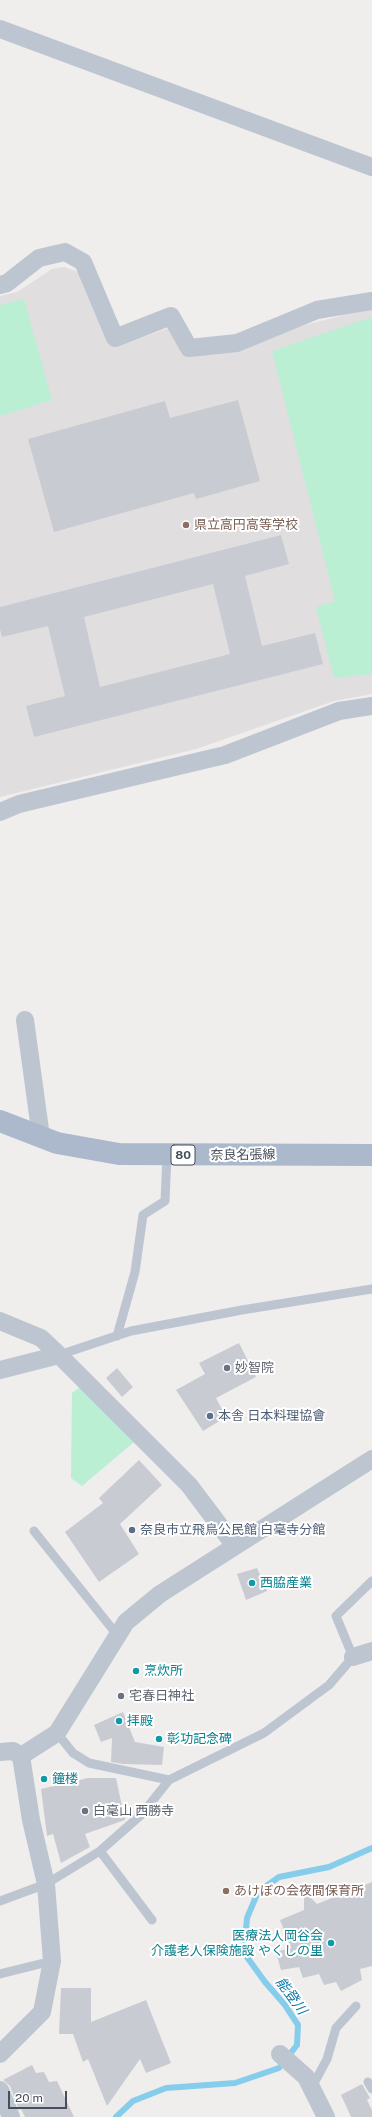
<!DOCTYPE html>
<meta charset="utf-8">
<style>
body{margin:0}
#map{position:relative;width:372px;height:2117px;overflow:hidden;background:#f0eded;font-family:"Public Sans",sans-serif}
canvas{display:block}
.scale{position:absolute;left:8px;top:2091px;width:59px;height:18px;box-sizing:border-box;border:2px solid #454e5a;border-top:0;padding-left:5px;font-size:12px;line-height:14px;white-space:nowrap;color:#454e5a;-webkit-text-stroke:3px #fff;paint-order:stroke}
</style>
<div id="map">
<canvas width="372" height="2117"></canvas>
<div class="scale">20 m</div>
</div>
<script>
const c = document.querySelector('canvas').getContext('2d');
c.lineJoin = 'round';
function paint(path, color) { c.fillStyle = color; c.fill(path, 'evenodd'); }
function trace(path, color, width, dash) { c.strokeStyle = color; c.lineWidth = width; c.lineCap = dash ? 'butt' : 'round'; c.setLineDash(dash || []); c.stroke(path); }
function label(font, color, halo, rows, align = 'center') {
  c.font = font + ' "Public Sans","Noto Sans JP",sans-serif'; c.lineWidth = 4; c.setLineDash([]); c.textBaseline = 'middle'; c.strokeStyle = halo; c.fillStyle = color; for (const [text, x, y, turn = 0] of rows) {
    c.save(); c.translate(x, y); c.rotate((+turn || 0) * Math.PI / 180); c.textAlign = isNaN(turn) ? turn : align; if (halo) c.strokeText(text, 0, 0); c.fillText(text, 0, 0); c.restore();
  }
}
paint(new Path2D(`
 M 64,267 L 81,273 L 115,347 L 169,328 L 187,355 L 372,308 L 372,694 L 334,701 L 196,749 L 0,797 L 0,296 L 17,292 L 52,269 Z`), '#e1dedf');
paint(new Path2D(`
 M 24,299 L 52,400 L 0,416 L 0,305 Z
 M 372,317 L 372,674 L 334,678 L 316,607 L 335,601 L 272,351 Z
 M 80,1387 L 134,1442 L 82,1486 L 71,1478 L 72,1393 Z`), '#baefd3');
trace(new Path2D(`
 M 116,2117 L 133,2101 L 166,2088 L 235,2083 L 279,2068 L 297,2045 L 298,2025 L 285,2005 L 265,1982 L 244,1953 L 247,1918 L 258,1892 L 279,1877 L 329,1867 L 372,1848`), '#86cdec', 6);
paint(new Path2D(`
 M 238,400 L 260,481 L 196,499 L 194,493 L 54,532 L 28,439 L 165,401 L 170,418 Z
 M 281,535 L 289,564 L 245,576 L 262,646 L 315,633 L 323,664 L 34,737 L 26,706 L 65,696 L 48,626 L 2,637 L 0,629 L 0,607 ZM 213,584 L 230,654 L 100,687 L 84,617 Z
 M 239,1343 L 256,1377 L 216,1398 L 226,1417 L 203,1431 L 176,1390 L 205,1374 L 199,1363 Z
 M 117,1368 L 133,1387 L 122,1397 L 106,1378 Z
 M 139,1460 L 162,1485 L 120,1524 L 139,1554 L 99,1582 L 65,1532 L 103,1503 L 99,1498 Z
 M 257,1568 L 267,1591 L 246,1600 L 237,1574 Z
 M 123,1712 L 135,1742 L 164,1747 L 162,1765 L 123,1764 L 111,1762 L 112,1738 L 101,1742 L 94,1725 Z
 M 88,1778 L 116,1778 L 125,1820 L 85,1834 L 90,1847 L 61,1863 L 53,1834 L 47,1836 L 41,1789 Z
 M 372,1882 L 372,1966 L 360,1969 L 362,1980 L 341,1991 L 336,1982 L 324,1985 L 319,1974 L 303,1978 L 299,1967 L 281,1970 L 276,1952 L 291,1948 L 280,1920 L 304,1910 L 304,1891 L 317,1904 Z
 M 61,1988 L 91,1988 L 91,2022 L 146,2000 L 171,2063 L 146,2073 L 140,2059 L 107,2106 L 88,2059 L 83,2062 L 73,2034 L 59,2034 Z
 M 32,2065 L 36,2073 L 44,2072 L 49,2082 L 57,2081 L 74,2117 L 25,2117 L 21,2109 L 19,2110 L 10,2086 L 3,2080 Z
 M 362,2084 L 370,2098 L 367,2100 L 372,2110 L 372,2117 L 351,2117 L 341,2095 Z`), '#c9cbd3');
trace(new Path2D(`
 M 117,1336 L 135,1272 L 143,1215 L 165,1201 L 167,1155
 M 59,1355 L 131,1331 L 242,1310 L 372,1289
 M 34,1531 L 118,1636
 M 57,1733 L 73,1753 L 89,1763 L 169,1780
 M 100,1851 L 152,1920
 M 0,1901 L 46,1884 L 100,1851 L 142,1814 L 169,1780 L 264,1733 L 329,1685 L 353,1657 L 336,1616 L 372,1581
 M 0,1974 L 52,1961
 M 368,2082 L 372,2089
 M 311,2089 L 327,2059 L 336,2028 L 356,2006`), '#bdc6d0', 9);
trace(new Path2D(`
 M 0,29 L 372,167
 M 0,285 L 7,283 L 39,258 L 65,252 L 83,262 L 115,338 L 171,316 L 189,348 L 237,343 L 317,310 L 372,301
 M 0,812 L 19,804 L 225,755 L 339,711 L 372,706
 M 25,1020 L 41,1137
 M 0,1321 L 41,1338 L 59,1355 L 189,1485 L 235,1546
 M 0,1370 L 59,1355
 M 353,1657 L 372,1651
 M 0,1752 L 13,1751 L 21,1756 L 31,1820 L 46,1884 L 52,1961 L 42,2012 L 0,2054
 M 21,1756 L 57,1733 L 126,1622 L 160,1594 L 372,1459
 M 280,2054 L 306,2077 L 326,2117
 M 0,2090 L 11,2117`), '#bdc6d0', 18);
trace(new Path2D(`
 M 0,1121 L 57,1143 L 119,1154 L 372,1155`), '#acb9cd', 22);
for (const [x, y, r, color] of [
 [186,525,4,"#8d6e63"],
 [227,1368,4,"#6b7280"],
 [210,1416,4,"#5c6f8a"],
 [132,1530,4,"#5c6f8a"],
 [252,1583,4,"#0f9aa8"],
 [136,1671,4,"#0f9aa8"],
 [121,1696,4,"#6b7280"],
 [119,1721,4,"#0f9aa8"],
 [159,1739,4,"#0f9aa8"],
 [44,1779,4,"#0f9aa8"],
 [85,1811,4,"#6b7280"],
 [226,1891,4,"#8d6e63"],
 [331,1943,4,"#0f9aa8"]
]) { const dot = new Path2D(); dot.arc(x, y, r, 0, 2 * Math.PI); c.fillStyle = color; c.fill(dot); trace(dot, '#fff', 1.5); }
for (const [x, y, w] of [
 [183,1155,24]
]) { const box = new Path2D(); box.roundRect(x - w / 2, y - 10, w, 20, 3); c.fillStyle = '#fff'; c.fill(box); trace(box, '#454e5a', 1); }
label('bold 12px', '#454e5a', null, [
 ["80",183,1155]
]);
label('13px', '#785e54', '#fff', [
 ["県立高円高等学校",194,525],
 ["あけぼの会夜間保育所",234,1891]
], 'left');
label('13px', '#454e5a', '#fff', [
 ["奈良名張線",243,1155,-1]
]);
label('13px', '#5b616d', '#fff', [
 ["妙智院",235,1368],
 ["宅春日神社",129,1696],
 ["白毫山 西勝寺",93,1811]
], 'left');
label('13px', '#4e5e75', '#fff', [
 ["本舎 日本料理協會",218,1416],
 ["奈良市立飛鳥公民館 白毫寺分館",140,1530]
], 'left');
label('13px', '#0d838f', '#fff', [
 ["西脇産業",260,1583],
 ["烹炊所",144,1671],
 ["拝殿",127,1721],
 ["彰功記念碑",167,1739],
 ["鐘楼",52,1779],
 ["医療法人岡谷会",323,1936,"right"],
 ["介護老人保険施設 やくしの里",323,1951,"right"]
], 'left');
label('italic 14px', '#0b78a8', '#fff', [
 ["能登川",291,1996,54]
]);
</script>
